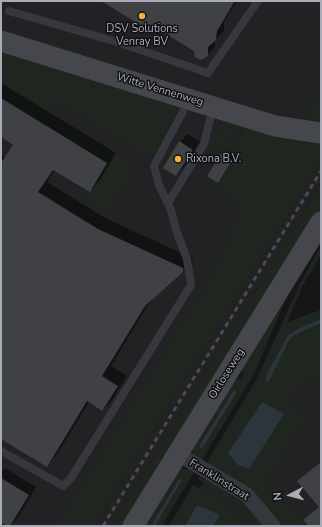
<!DOCTYPE html>
<style>
body{margin:0}
#map{position:relative;width:322px;height:527px;overflow:hidden;background:#161618;font-family:"Nunito Sans",sans-serif}
canvas{display:block}
.frame{position:absolute;inset:0;border:2px solid #a8adb8;pointer-events:none}
.north{position:absolute;left:270px;top:475px;width:40px;height:40px;-webkit-text-stroke:3px #111113;paint-order:stroke;rotate:264deg;font-size:11px;font-weight:700;line-height:16px;text-align:center;color:#a8adb8}
.north::after{content:'';display:block;margin:auto;width:14px;height:18px;background:#a8adb8;clip-path:polygon(50% 0,100% 100%,50% 72%,0 100%)}
</style>
<div id="map">
<canvas width="322" height="527"></canvas>
<div class="frame"></div>
<div class="north">N</div>
</div>
<script>
const c = document.querySelector('canvas').getContext('2d');
c.lineJoin = 'round';
function paint(path, color) { c.fillStyle = color; c.fill(path, 'evenodd'); }
function trace(path, color, width, dash) { c.strokeStyle = color; c.lineWidth = width; c.lineCap = dash ? 'butt' : 'round'; c.setLineDash(dash || []); c.stroke(path); }
function label(font, color, halo, rows, align = 'center') {
  c.font = font + ' "Nunito Sans",sans-serif'; c.lineWidth = 3; c.setLineDash([]); c.textBaseline = 'middle'; c.strokeStyle = halo; c.fillStyle = color; for (const [text, x, y, turn = 0] of rows) {
    c.save(); c.translate(x, y); c.rotate((+turn || 0) * Math.PI / 180); c.textAlign = isNaN(turn) ? turn : align; if (halo) c.strokeText(text, 0, 0); c.fillText(text, 0, 0); c.restore();
  }
}
paint(new Path2D(`
 M 1,1 L 321,1 L 321,103 L 63,526 L 1,526 Z
 M 321,162 L 321,183 L 112,526 L 94,526 Z
 M 321,334 L 321,526 L 176,526 L 278,359 Z`), '#222225');
paint(new Path2D(`
 M 1,28 L 128,67 L 126,70 L 1,33 Z
 M 1,51 L 173,104 L 176,115 L 155,154 L 149,157 L 56,103 L 44,122 L 1,100 Z
 M 321,91 L 321,123 L 304,119 Z
 M 232,121 L 235,121 L 238,127 L 223,153 L 211,146 L 221,127 Z
 M 61,123 L 67,124 L 136,165 L 109,213 L 76,193 L 79,188 L 90,193 L 109,162 L 56,130 Z
 M 249,126 L 321,141 L 321,162 L 94,526 L 56,526 L 213,273 L 242,206 L 215,189 L 233,159 L 227,155 L 234,141 L 240,139 L 245,129 Z
 M 321,183 L 321,214 L 125,526 L 112,526 Z
 M 318,250 L 321,251 L 321,255 L 303,285 L 287,322 L 321,310 L 321,376 L 285,395 L 307,415 L 305,421 L 267,479 L 309,526 L 280,526 L 209,464 L 208,460 L 256,380 L 298,288 Z
 M 292,284 L 255,372 L 200,463 L 194,459 L 191,444 L 228,382 L 240,379 L 243,375 L 239,364 Z
 M 173,469 L 188,469 L 194,472 L 162,526 L 155,526 L 182,480 L 180,479 L 151,526 L 138,526 Z
 M 198,477 L 201,477 L 244,502 L 266,526 L 255,526 L 234,501 L 198,479 Z
 M 193,485 L 229,506 L 246,526 L 213,526 L 220,515 L 198,505 L 185,526 L 169,526 Z`), '#1e261f');
paint(new Path2D(`
 M 306,325 L 308,328 L 290,338 L 269,381 L 266,381 L 267,374 L 288,335 Z
 M 234,390 L 236,393 L 202,449 L 199,446 Z
 M 262,402 L 284,414 L 249,469 L 238,465 L 228,453 Z
 M 180,478 L 182,480 L 155,526 L 151,526 Z
 M 197,505 L 220,515 L 213,526 L 185,526 Z`), '#2c353c');
paint(new Path2D(`
 M 103,1 L 237,1 L 224,22 L 224,31 L 215,40 L 215,47 L 204,58 L 197,58 L 195,50 L 155,25 L 150,30 Z
 M 1,83 L 116,153 L 99,181 L 90,191 L 55,170 L 47,182 L 107,219 L 192,258 L 193,262 L 153,297 L 111,366 L 127,376 L 112,400 L 102,410 L 89,402 L 56,456 L 47,466 L 1,438 L 1,155 L 6,158 L 14,144 L 1,136 Z
 M 188,134 L 200,142 L 184,167 L 176,175 L 180,142 Z
 M 224,152 L 233,157 L 220,179 L 209,176 Z
 M 5,468 L 36,487 L 17,519 L 10,526 L 1,522 L 1,473 Z`), '#0007');
trace(new Path2D(`
 M 303,329 L 321,321`), '#2c353c', 4);
paint(new Path2D(`
 M 101,1 L 235,1 L 217,31 L 216,40 L 208,47 L 208,56 L 201,60 L 195,57 L 194,51 L 153,26 L 150,31 Z
 M 1,98 L 107,163 L 90,192 L 53,170 L 38,192 L 98,229 L 183,268 L 183,272 L 145,306 L 102,376 L 118,386 L 102,411 L 87,401 L 47,467 L 1,439 L 1,163 L 13,145 L 1,137 Z
 M 179,141 L 193,150 L 176,176 L 163,168 Z
 M 221,154 L 232,160 L 218,183 L 207,176 Z
 M 321,462 L 321,526 L 309,526 L 303,520 L 319,507 L 297,481 Z
 M 1,478 L 29,495 L 10,526 L 1,523 Z`), '#404145');
trace(new Path2D(`
 M 9,11 L 117,42 L 208,73 L 258,1
 M 168,203 L 204,144 L 213,107
 M 1,451 L 63,486 L 71,478 L 191,285 L 187,259 L 176,230 L 171,210 L 159,185 L 154,166 L 189,100`), '#37383d', 8);
trace(new Path2D(`
 M 178,454 L 247,495 L 273,526`), '#37383d', 15);
trace(new Path2D(`
 M 1,41 L 275,126 L 321,133
 M 133,526 L 321,222`), '#45474d', 21);
trace(new Path2D(`
 M 103,526 L 321,171`), '#4a4c52', 3, [5, 4]);
for (const [x, y, r, color] of [
 [142,16,4,"#f2b134"],
 [178,159,4,"#f2b134"]
]) { const dot = new Path2D(); dot.arc(x, y, r, 0, 2 * Math.PI); c.fillStyle = color; c.fill(dot); trace(dot, '#111113', 1.5); }
label('11px', '#a8adb8', '#111113', [
 ["DSV Solutions",142,29],
 ["Venray BV",142,42],
 ["Rixona B.V.",186,159,"left"]
]);
label('11px', '#a8adb8', '#111113', [
 ["Witte Vennenweg",160,90,17],
 ["Oirloseweg",227,374,-58],
 ["Franklinstraat",219,480,32]
]);
</script>
